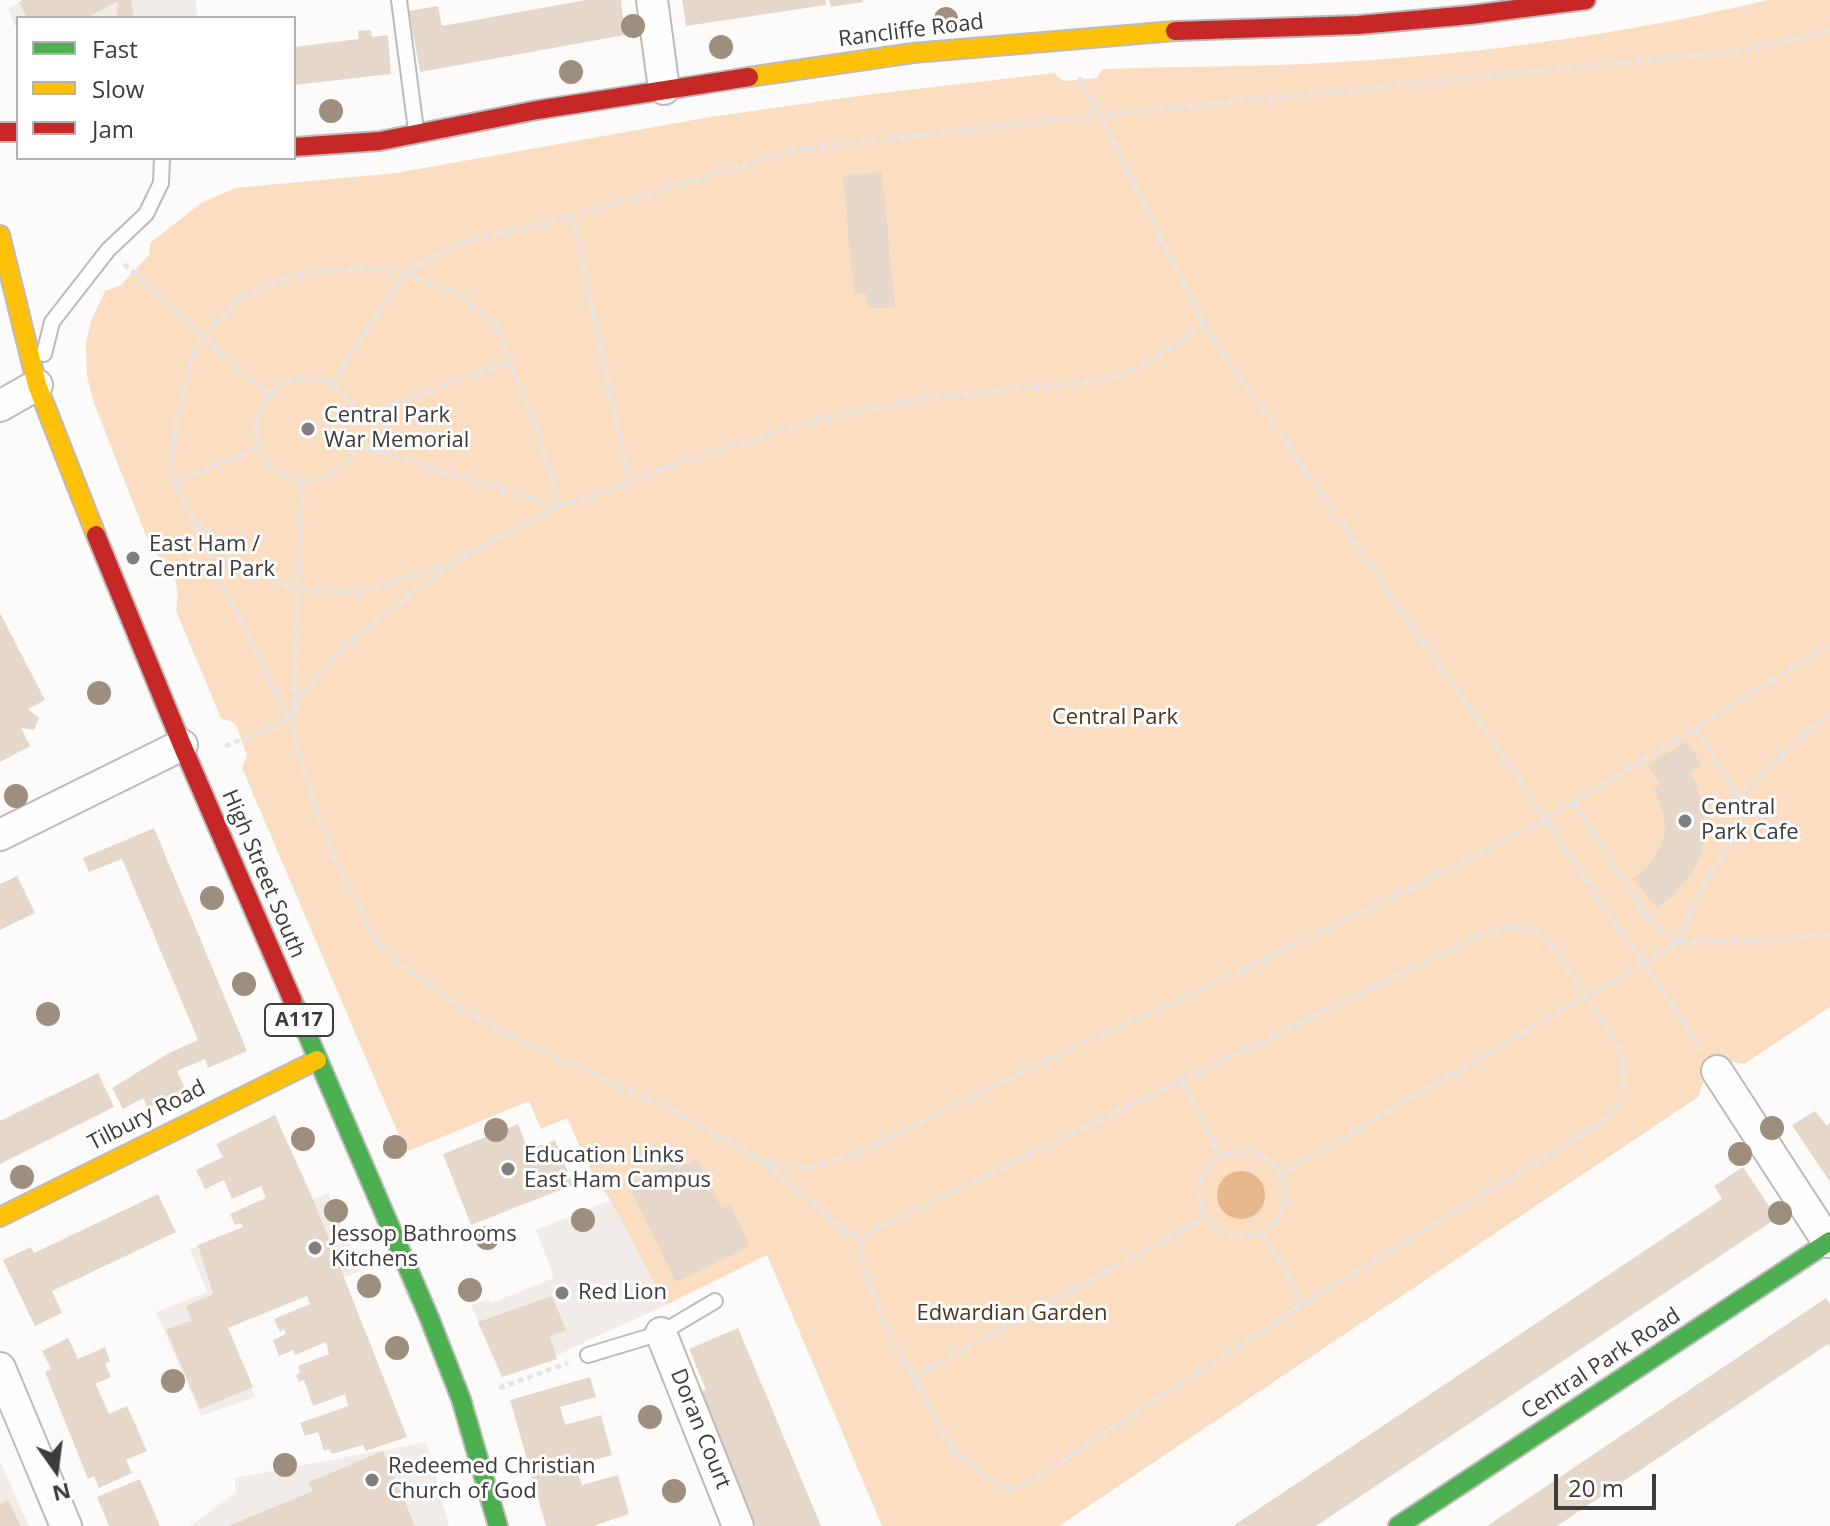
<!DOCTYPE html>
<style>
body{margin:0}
#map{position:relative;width:1830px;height:1526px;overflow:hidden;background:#fdfbfa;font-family:"Open Sans",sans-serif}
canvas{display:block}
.legend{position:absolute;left:16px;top:16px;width:280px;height:144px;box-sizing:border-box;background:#fff;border:2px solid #b1b1b1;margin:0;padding:10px 14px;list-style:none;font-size:24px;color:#3d3c3b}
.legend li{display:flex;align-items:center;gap:16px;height:40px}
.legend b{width:40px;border:2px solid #b1b1b1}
.north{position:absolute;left:16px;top:1430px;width:80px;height:80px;-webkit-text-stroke:6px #fff;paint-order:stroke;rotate:166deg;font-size:22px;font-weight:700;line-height:32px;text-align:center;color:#3d3c3b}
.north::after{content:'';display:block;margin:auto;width:28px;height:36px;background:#3d3c3b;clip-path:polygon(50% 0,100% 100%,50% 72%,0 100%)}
.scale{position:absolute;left:1554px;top:1474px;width:102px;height:36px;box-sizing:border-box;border:4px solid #3d3c3b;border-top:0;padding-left:10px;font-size:24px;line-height:28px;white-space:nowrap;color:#3d3c3b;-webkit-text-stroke:6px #fff;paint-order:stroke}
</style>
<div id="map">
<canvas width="1830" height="1526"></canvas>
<ul class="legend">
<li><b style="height:10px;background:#4caf50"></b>Fast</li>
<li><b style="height:10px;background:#ffc107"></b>Slow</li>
<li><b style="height:10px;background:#c62828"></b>Jam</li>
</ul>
<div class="north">N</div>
<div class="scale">20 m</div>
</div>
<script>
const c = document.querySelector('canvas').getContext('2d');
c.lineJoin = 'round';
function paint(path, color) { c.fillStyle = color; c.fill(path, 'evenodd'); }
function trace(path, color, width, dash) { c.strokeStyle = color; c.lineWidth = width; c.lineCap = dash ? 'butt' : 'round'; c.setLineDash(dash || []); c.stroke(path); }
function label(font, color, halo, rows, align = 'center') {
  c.font = font + ' "Open Sans",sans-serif'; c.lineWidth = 6; c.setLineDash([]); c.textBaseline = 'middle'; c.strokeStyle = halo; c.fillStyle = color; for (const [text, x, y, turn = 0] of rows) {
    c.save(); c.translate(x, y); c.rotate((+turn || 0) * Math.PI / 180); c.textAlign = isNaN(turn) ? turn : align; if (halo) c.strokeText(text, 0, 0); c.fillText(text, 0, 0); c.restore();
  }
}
paint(new Path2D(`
 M 23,0 L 195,0 L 198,18 L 18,18 L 18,33 L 8,9 Z
 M 328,1193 L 360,1271 L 228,1328 L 255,1397 L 201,1416 L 156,1312 L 207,1292 L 190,1249 Z
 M 611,1200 L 666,1305 L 574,1347 L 556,1356 L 557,1359 L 502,1377 L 471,1305 L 489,1299 L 491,1303 L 554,1278 L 536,1230 Z
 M 426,1442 L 449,1526 L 190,1526 L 236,1492 L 235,1478 Z
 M 0,1461 L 29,1526 L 0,1526 Z`), '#f1ece7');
paint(new Path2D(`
 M 1768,0 L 1830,0 L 1830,1007 L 1744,1064 L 1730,1062 L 1704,1080 L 1698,1097 L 1059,1526 L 882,1526 L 767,1255 L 666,1305 L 611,1201 L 594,1178 L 567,1118 L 541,1129 L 529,1101 L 406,1152 L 242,768 L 247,755 L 235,723 L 221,718 L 176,611 C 181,583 174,568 152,551 L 94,403 L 87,376 L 86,343 L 91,321 L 105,291 L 121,285 L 149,255 L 150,243 L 201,203 L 235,188 L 396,173 L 710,117 L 865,95 L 1054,73 L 1063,81 L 1097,78 L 1102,69 C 1191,66 1281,67 1370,60 C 1503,51 1639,31 1768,0 Z`), '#fbdec2');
paint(new Path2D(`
 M1217 1195a24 24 0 1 1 48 0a24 24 0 1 1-48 0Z`), '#e7b88b');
paint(new Path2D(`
 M 23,0 L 131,0 L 134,18 L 117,18 L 118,1 L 86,18 L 27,18 L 19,2 Z
 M 586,0 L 621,0 L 625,35 L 420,72 L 409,11 L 438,6 L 442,26 Z
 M 682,0 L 825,0 L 826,5 L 686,26 Z
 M 829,0 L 862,0 L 863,2 L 831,7 Z
 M 371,30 L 372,37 L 388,35 L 391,74 L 294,85 L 294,47 L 359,39 L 358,31 Z
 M 882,172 L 895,307 L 868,309 L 866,293 L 854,294 L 843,176 Z
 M 0,613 L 45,700 L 28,709 L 39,718 L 34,730 L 21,728 L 30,746 L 0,762 Z
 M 1686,741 L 1702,765 L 1690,773 L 1696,783 L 1702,801 L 1706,827 L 1702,853 L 1692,873 L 1675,893 L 1657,908 L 1633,879 L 1647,867 L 1659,849 L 1665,833 L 1664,815 L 1654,789 L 1660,784 L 1648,765 Z
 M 154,828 L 247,1051 L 208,1068 L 205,1059 L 177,1071 L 186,1090 L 148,1108 L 143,1098 L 123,1109 L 112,1088 L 169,1053 L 198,1040 L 122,859 L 89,872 L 83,858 Z
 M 17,876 L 35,913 L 0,930 L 0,884 Z
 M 98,1073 L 114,1107 L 0,1164 L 0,1121 Z
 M 1815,1111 L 1827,1126 L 1830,1123 L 1830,1182 L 1792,1125 Z
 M 275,1115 L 313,1199 L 407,1437 L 366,1451 L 363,1445 L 332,1454 L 329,1449 L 324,1451 L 318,1432 L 305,1436 L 300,1423 L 348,1406 L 345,1394 L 313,1406 L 304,1380 L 299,1382 L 296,1375 L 300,1373 L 298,1366 L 329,1354 L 326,1342 L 295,1355 L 293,1350 L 279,1356 L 273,1340 L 286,1334 L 284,1329 L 280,1332 L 274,1319 L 310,1304 L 307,1296 L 228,1328 L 253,1387 L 200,1409 L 166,1330 L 192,1320 L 186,1306 L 213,1294 L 198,1245 L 243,1227 L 241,1223 L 235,1225 L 230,1214 L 266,1198 L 261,1186 L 232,1199 L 224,1180 L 205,1189 L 196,1170 L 223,1157 L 216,1144 Z
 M 518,1124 L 528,1150 L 555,1140 L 573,1185 L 471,1225 L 443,1154 Z
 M 697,1159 L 722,1209 L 730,1205 L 750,1246 L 676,1282 L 628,1184 L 674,1162 L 678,1168 Z
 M 1743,1167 L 1777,1218 L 1316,1526 L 1233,1526 L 1722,1199 L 1714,1186 Z
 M 158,1194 L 176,1232 L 52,1291 L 62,1313 L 35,1326 L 3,1260 L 31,1247 L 34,1253 Z
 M 552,1296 L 566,1330 L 550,1337 L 557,1359 L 502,1377 L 478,1322 Z
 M 1826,1298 L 1830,1304 L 1830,1348 L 1828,1344 L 1557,1526 L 1487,1526 Z
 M 738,1328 L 821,1526 L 756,1526 L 700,1392 L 706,1390 L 689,1349 Z
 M 68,1338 L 78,1359 L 105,1347 L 110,1361 L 105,1364 L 111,1377 L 95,1384 L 97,1387 L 109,1414 L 127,1406 L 147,1451 L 126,1460 L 132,1473 L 99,1488 L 94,1476 L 88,1479 L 45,1372 L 51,1369 L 42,1351 Z
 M 590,1377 L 596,1397 L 560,1407 L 565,1425 L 601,1415 L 612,1455 L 576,1465 L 579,1477 L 582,1485 L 618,1475 L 629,1514 L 593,1526 L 546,1526 L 510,1400 Z
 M 383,1451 L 415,1526 L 228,1526 L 313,1491 L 309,1482 Z
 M 140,1479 L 160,1526 L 109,1526 L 97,1497 Z
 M 8,1500 L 21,1526 L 0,1526 L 0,1504 Z`), '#e5d7ca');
const lane = new Path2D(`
 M 399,0 L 416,130
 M 44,354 L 52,322 L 108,250 L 146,214 L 161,183 L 162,158
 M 588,1355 L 661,1333 L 715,1301`);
const street = new Path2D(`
 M 652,0 L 664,89
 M 0,406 L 37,385
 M 0,835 L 182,745
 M 1717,1071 L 1828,1242
 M 661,1333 L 738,1526
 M 0,1368 L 66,1526`);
const fast = new Path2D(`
 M 292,999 L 429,1317 L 461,1399 L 498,1526
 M 1398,1526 L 1830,1241`);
const slow = new Path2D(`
 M 749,77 L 913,53 L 1175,31
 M 0,235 L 37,385 L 96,535
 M 0,1217 L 317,1060`);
const jam = new Path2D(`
 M 1175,31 L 1358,25 L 1470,15 L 1586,0
 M 0,132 L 18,132
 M 294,147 L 380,141 L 537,110 L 749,77
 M 96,535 L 182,745 L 292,999`);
trace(lane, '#bcbaba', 18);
trace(street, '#bcbaba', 34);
trace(fast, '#bcbaba', 22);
trace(slow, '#bcbaba', 22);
trace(jam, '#bcbaba', 22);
trace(new Path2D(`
 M 1080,77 L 1081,83 L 1100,115 L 1203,323 L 1546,819 L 1700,1047
 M 573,216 L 629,482
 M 124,264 L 269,395
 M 1203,323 C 1171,349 1141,371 1100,380 L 927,398 L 821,419 L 671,465 L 597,495 L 559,506 L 451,563 L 349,642 L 301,693 L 289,720 L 321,826 L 351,895 L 376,939 L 400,962 L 457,1005 L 513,1038 L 679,1113 L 763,1161 L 786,1167 L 807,1168 L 851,1156 L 1078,1045 L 1192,994 L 1367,910 L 1546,819 L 1830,645
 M256 429a51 51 0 1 1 102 0a51 51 0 1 1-102 0Z
 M 332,385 L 404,272 L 459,244 L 573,216 L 798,149 L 1100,115 L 1748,50 L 1830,30
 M 357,417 L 509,362
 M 356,445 L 558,506
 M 175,481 L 259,448
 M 190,516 L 289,720 L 223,747
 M 446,565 L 357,593 L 296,589 L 272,580 L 220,550 L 186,508 L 175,481 L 171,461 L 176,425 L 190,364 L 202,335 L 243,296 L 282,280 L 312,272 L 367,268 L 404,272 L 463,297 L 495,324 L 535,424 L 559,506
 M 294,703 L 302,480
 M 1696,729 L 1737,797
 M 1573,802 L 1649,919 L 1679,942 L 1761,941 L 1819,936 L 1830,933
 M 1516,927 L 1535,930 L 1547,938 L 1621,1051 C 1628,1082 1624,1099 1602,1122 L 1303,1304 L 1025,1485 L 1009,1489 L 995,1484 L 958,1455 L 934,1417 L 879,1312 L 860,1255 L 863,1238 L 880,1227 L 1470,940 L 1493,931 Z
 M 1181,1081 L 1221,1156
 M1199 1194a43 43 0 1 1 86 0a43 43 0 1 1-86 0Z
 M 766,1164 L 845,1231 L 863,1238
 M 1280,1174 L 1679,942 C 1686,922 1693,902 1705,884 C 1723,855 1743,833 1737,797 C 1769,770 1794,738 1830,715
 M 1262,1232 L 1303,1304
 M 913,1377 L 1206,1217
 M 499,1388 L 568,1363`), '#e6e5e5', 5, [6, 4]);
trace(lane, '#fffefe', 14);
trace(street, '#fffefe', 30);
trace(fast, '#4caf50', 18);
trace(slow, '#ffc107', 18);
trace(jam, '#c62828', 18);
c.fillStyle = '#9d8e7e';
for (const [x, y] of [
 [946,19],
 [633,26],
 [721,47],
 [571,72],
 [331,111],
 [99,693],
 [16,796],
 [212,898],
 [244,984],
 [48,1014],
 [1772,1128],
 [496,1130],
 [303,1139],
 [395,1147],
 [1740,1154],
 [22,1177],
 [336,1211],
 [1780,1213],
 [583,1220],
 [487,1238],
 [369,1286],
 [470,1290],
 [397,1348],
 [173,1381],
 [650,1417],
 [285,1465],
 [674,1491]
]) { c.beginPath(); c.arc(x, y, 12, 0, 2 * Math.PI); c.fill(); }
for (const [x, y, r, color] of [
 [308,429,8,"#807f7e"],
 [133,558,8,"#807f7e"],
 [1685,821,8,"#807f7e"],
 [508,1169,8,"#807f7e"],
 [315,1248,8,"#807f7e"],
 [562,1293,8,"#807f7e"],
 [372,1480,8,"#807f7e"]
]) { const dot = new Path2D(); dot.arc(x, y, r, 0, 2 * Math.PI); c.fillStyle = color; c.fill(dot); trace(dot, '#fff', 3); }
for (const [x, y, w] of [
 [299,1020,68]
]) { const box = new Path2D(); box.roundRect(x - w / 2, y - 16, w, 32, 6); c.fillStyle = '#fff'; c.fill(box); trace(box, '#3d3c3b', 2); }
label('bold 20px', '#3d3c3b', null, [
 ["A117",299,1020]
]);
label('22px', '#3d3c3b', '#fff', [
 ["Rancliffe Road",911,31,-7],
 ["High Street South",263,874,67],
 ["Tilbury Road",147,1116,-27],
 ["Central Park Road",1601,1364,-33],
 ["Doran Court",700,1429,68]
]);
label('22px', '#3d3c3b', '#fff', [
 ["Central Park",324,416],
 ["War Memorial",324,441],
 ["East Ham /",149,545],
 ["Central Park",149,570],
 ["Central",1701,808],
 ["Park Cafe",1701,833],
 ["Education Links",524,1156],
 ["East Ham Campus",524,1181],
 ["Jessop Bathrooms",331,1235],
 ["Kitchens",331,1260],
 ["Red Lion",578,1293],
 ["Redeemed Christian",388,1467],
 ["Church of God",388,1492]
], 'left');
label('22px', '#4f3418', '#fff', [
 ["Central Park",1115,718],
 ["Edwardian Garden",1012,1314]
]);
</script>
